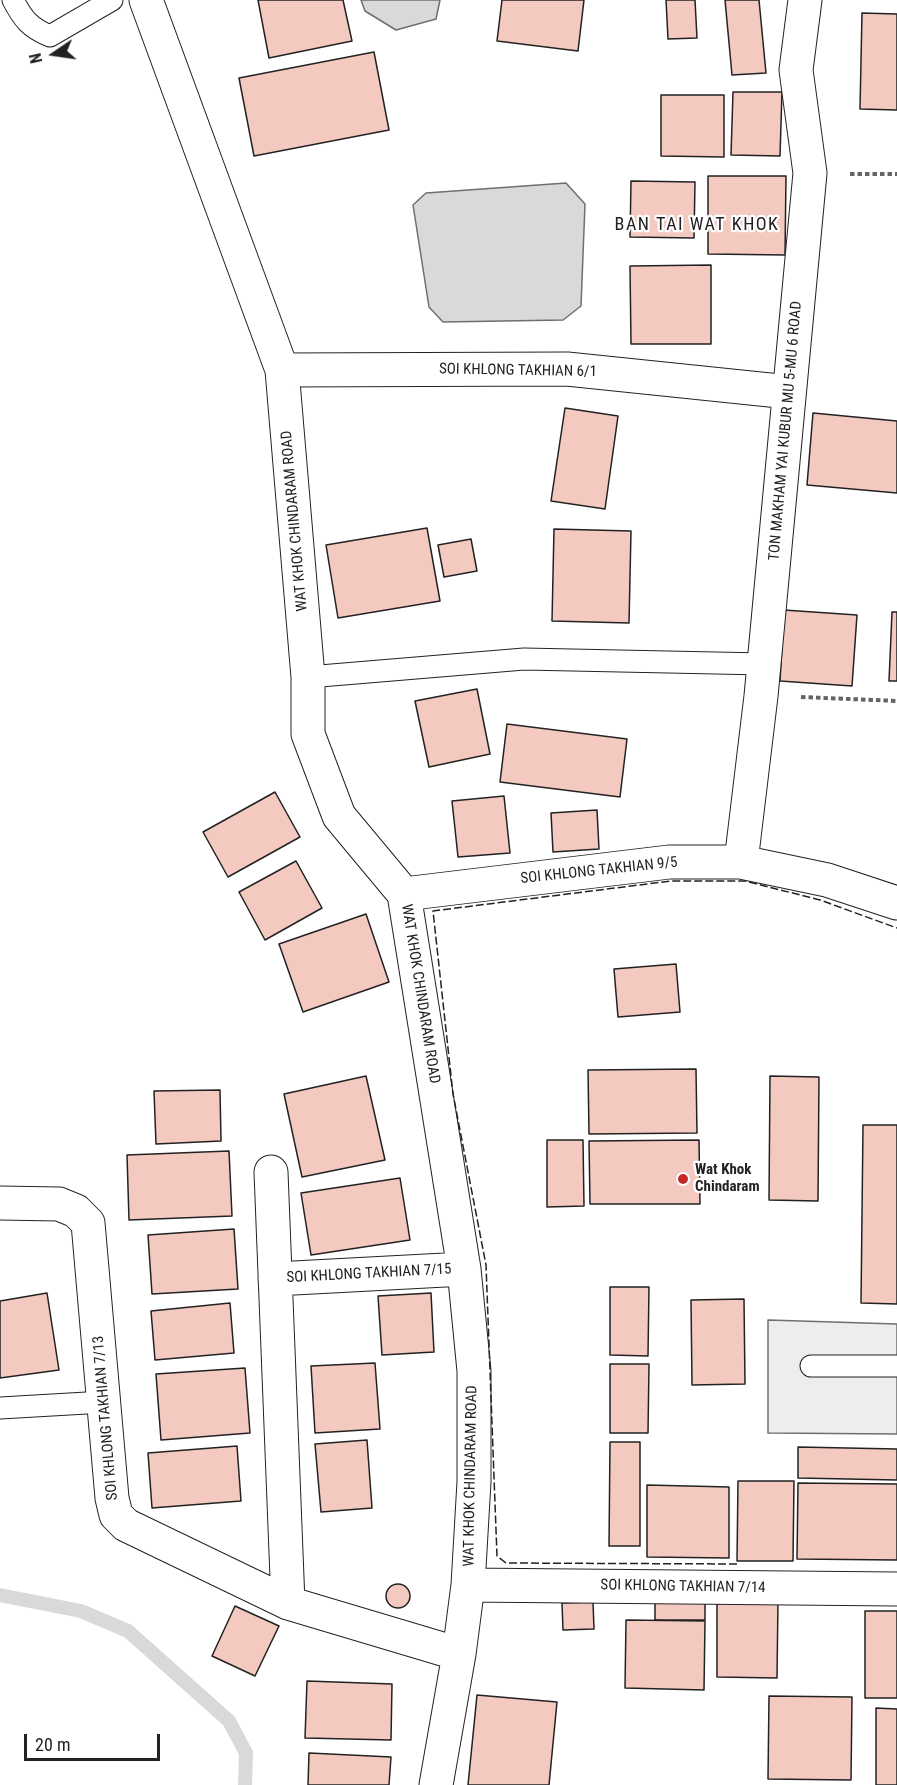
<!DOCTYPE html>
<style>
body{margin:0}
#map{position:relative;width:897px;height:1785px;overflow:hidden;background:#fff;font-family:"Roboto Condensed",sans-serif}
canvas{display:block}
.north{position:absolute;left:24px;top:24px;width:60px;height:60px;-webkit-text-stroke:4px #fff;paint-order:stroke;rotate:257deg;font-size:16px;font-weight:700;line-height:24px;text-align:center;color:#222}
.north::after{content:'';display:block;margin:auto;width:21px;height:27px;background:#222;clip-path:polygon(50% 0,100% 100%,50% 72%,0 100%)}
.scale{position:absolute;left:24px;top:1734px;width:136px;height:27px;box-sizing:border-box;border:3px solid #222;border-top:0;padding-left:8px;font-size:18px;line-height:21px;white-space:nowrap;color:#222;-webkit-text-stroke:4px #fff;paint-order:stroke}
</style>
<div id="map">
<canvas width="897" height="1785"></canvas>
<div class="north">N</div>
<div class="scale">20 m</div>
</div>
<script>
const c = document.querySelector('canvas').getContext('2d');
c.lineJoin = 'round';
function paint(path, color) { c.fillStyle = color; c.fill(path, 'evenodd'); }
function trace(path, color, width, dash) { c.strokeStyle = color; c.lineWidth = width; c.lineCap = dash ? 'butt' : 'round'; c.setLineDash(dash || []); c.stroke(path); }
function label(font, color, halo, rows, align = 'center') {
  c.font = font + ' "Roboto Condensed",sans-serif'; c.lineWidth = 4.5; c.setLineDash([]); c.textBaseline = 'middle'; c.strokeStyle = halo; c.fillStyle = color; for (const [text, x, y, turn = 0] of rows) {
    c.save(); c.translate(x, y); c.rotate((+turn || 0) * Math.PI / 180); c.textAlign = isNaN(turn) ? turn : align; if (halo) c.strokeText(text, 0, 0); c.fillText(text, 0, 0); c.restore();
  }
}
const parking = new Path2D(`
 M 768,1320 L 897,1324 L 897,1434 L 768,1433 Z`);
paint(parking, '#ededed');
trace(parking, '#6f6f6f', 1.5);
const water = new Path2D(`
 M 361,0 L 440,0 L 436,19 L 396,30 L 365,11 Z
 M 566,183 L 585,204 L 581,306 L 563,320 L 443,322 L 429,307 L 413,205 L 426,193 Z`);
paint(water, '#d9d9d9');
trace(water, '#6f6f6f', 1.5);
trace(new Path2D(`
 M 0,1595 L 81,1611 L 128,1631 L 229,1721 L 246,1753 L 245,1785`), '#d9d9d9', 14);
const building = new Path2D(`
 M 258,0 L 343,0 L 352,41 L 269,58 Z
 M 502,0 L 584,0 L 578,51 L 497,41 Z
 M 666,0 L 695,0 L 697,38 L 668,39 Z
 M 725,0 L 759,0 L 766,73 L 732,75 Z
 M 862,13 L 897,14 L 897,110 L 860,109 Z
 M 374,52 L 389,130 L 254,156 L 239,78 Z
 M 733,92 L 782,92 L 780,156 L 731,155 Z
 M 661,95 L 724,95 L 724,157 L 661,156 Z
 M 708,176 L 786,176 L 785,255 L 708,254 Z
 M 631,181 L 695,182 L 694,238 L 630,237 Z
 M 711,265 L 711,344 L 631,344 L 630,266 Z
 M 565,408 L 618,416 L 605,509 L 551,501 Z
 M 813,413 L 897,421 L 897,493 L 807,485 Z
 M 427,528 L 440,601 L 338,618 L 326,545 Z
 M 554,529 L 631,531 L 629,623 L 552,621 Z
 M 471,539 L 477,571 L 444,577 L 438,545 Z
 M 784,610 L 857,615 L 852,686 L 780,681 Z
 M 892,612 L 897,612 L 897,681 L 889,681 Z
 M 477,689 L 490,754 L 429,767 L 415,701 Z
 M 507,724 L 627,739 L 620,797 L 500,782 Z
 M 275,792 L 300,837 L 228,877 L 203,832 Z
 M 504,796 L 510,853 L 458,857 L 452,801 Z
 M 597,810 L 599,849 L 553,852 L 551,813 Z
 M 296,861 L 322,908 L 265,940 L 239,892 Z
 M 366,914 L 389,982 L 303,1012 L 279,944 Z
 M 676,964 L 680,1012 L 618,1017 L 614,969 Z
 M 696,1069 L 697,1133 L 589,1134 L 588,1070 Z
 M 366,1076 L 385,1160 L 302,1177 L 284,1094 Z
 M 770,1076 L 819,1077 L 818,1201 L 769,1200 Z
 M 220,1090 L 221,1141 L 156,1144 L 154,1091 Z
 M 863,1125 L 897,1125 L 897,1304 L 861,1303 Z
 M 547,1140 L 583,1140 L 584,1206 L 547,1207 Z
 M 699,1140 L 700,1204 L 590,1204 L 589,1141 Z
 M 229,1151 L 232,1216 L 129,1220 L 127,1155 Z
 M 400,1178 L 410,1240 L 311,1255 L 301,1193 Z
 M 234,1229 L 238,1289 L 152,1294 L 148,1235 Z
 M 610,1287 L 649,1287 L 648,1356 L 610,1355 Z
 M 47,1293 L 59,1370 L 0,1378 L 0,1301 Z
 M 431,1293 L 434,1352 L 382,1355 L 378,1296 Z
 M 744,1299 L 745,1384 L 692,1385 L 691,1300 Z
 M 230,1303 L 234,1353 L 155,1360 L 151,1311 Z
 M 375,1363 L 380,1429 L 315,1433 L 311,1366 Z
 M 610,1364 L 649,1364 L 648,1433 L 610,1433 Z
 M 245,1368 L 250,1433 L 161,1440 L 156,1374 Z
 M 367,1440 L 372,1508 L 321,1512 L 315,1444 Z
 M 610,1442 L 640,1442 L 640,1546 L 609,1546 Z
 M 237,1446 L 241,1501 L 152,1508 L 148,1453 Z
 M 798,1447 L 897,1449 L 897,1480 L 798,1478 Z
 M 738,1481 L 794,1481 L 793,1561 L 737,1561 Z
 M 798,1483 L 897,1484 L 897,1560 L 797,1559 Z
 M 647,1485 L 729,1487 L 729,1558 L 647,1557 Z
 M386 1596a12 12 0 1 1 24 0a12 12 0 1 1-24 0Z
 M 655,1594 L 705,1595 L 705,1620 L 655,1620 Z
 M 717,1598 L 778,1600 L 777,1678 L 717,1677 Z
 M 593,1602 L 594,1629 L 563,1630 L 562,1603 Z
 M 235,1606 L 279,1626 L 255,1676 L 212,1656 Z
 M 865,1611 L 897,1611 L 897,1698 L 865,1698 Z
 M 626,1620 L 705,1621 L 704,1690 L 625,1688 Z
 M 307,1681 L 392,1684 L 391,1740 L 305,1738 Z
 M 477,1695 L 557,1702 L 549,1785 L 468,1785 Z
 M 769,1696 L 852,1697 L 851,1780 L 768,1779 Z
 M 876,1708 L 897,1709 L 897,1785 L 876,1785 Z
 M 309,1753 L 391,1757 L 389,1785 L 308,1785 Z`);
paint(building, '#f3c9c0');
trace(building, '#222', 1.5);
const service = new Path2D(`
 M 13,0 C 23,19 30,28 50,36 L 112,0
 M 308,677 L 524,659 L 764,664
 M 811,1366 L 897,1366
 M 0,1408 L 104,1402`);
const minor = new Path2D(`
 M 146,0 L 282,370 L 308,677 L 308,734 L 339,816 L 404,894 L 464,1269 L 474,1371 L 474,1482 L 468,1585 L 459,1654 L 436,1785
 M 282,370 L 567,369 L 789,392
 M 741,862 L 761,696 L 810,173 L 796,70 L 805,0
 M 404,894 L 669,862 L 741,862 L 827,880 L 897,903
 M 271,1172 L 288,1603
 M 0,1203 L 59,1204 L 76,1211 L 88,1223 L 112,1498 L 116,1515 L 126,1525 L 288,1603 L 459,1654
 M 275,1279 L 464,1269
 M 468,1585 L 897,1589`);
trace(service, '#222', 23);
trace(minor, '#222', 35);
trace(new Path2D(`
 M 850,174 L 897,174
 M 801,697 L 897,701`), '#646464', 4, [4.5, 3]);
trace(service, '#fff', 21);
trace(minor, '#fff', 33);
trace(new Path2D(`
 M 737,1564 L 506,1563 L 497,1556 L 486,1265 L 453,1094 L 433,911 L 671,881 L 745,881 L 820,900 L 897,928`), '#222', 1.5, [8, 3]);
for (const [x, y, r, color] of [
 [683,1179,6,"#c62828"]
]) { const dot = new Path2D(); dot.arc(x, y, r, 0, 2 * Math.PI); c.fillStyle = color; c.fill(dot); trace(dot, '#fff', 2); }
label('15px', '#222', '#fff', [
 ["SOI KHLONG TAKHIAN 6/1",518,371,1],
 ["TON MAKHAM YAI KUBUR MU 5-MU 6 ROAD",786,431,-85],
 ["WAT KHOK CHINDARAM ROAD",295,521,-95],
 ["SOI KHLONG TAKHIAN 9/5",599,871,-6],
 ["WAT KHOK CHINDARAM ROAD",420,994,81],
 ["SOI KHLONG TAKHIAN 7/15",369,1274,-3],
 ["SOI KHLONG TAKHIAN 7/13",106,1418,-95],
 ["WAT KHOK CHINDARAM ROAD",471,1476,-89],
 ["SOI KHLONG TAKHIAN 7/14",683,1587,1]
]);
label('bold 15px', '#222', '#fff', [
 ["Wat Khok",695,1170],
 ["Chindaram",695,1187]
], 'left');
c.letterSpacing = '1.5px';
label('18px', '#222', '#fff', [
 ["BAN TAI WAT KHOK",697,225]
]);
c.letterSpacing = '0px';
</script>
